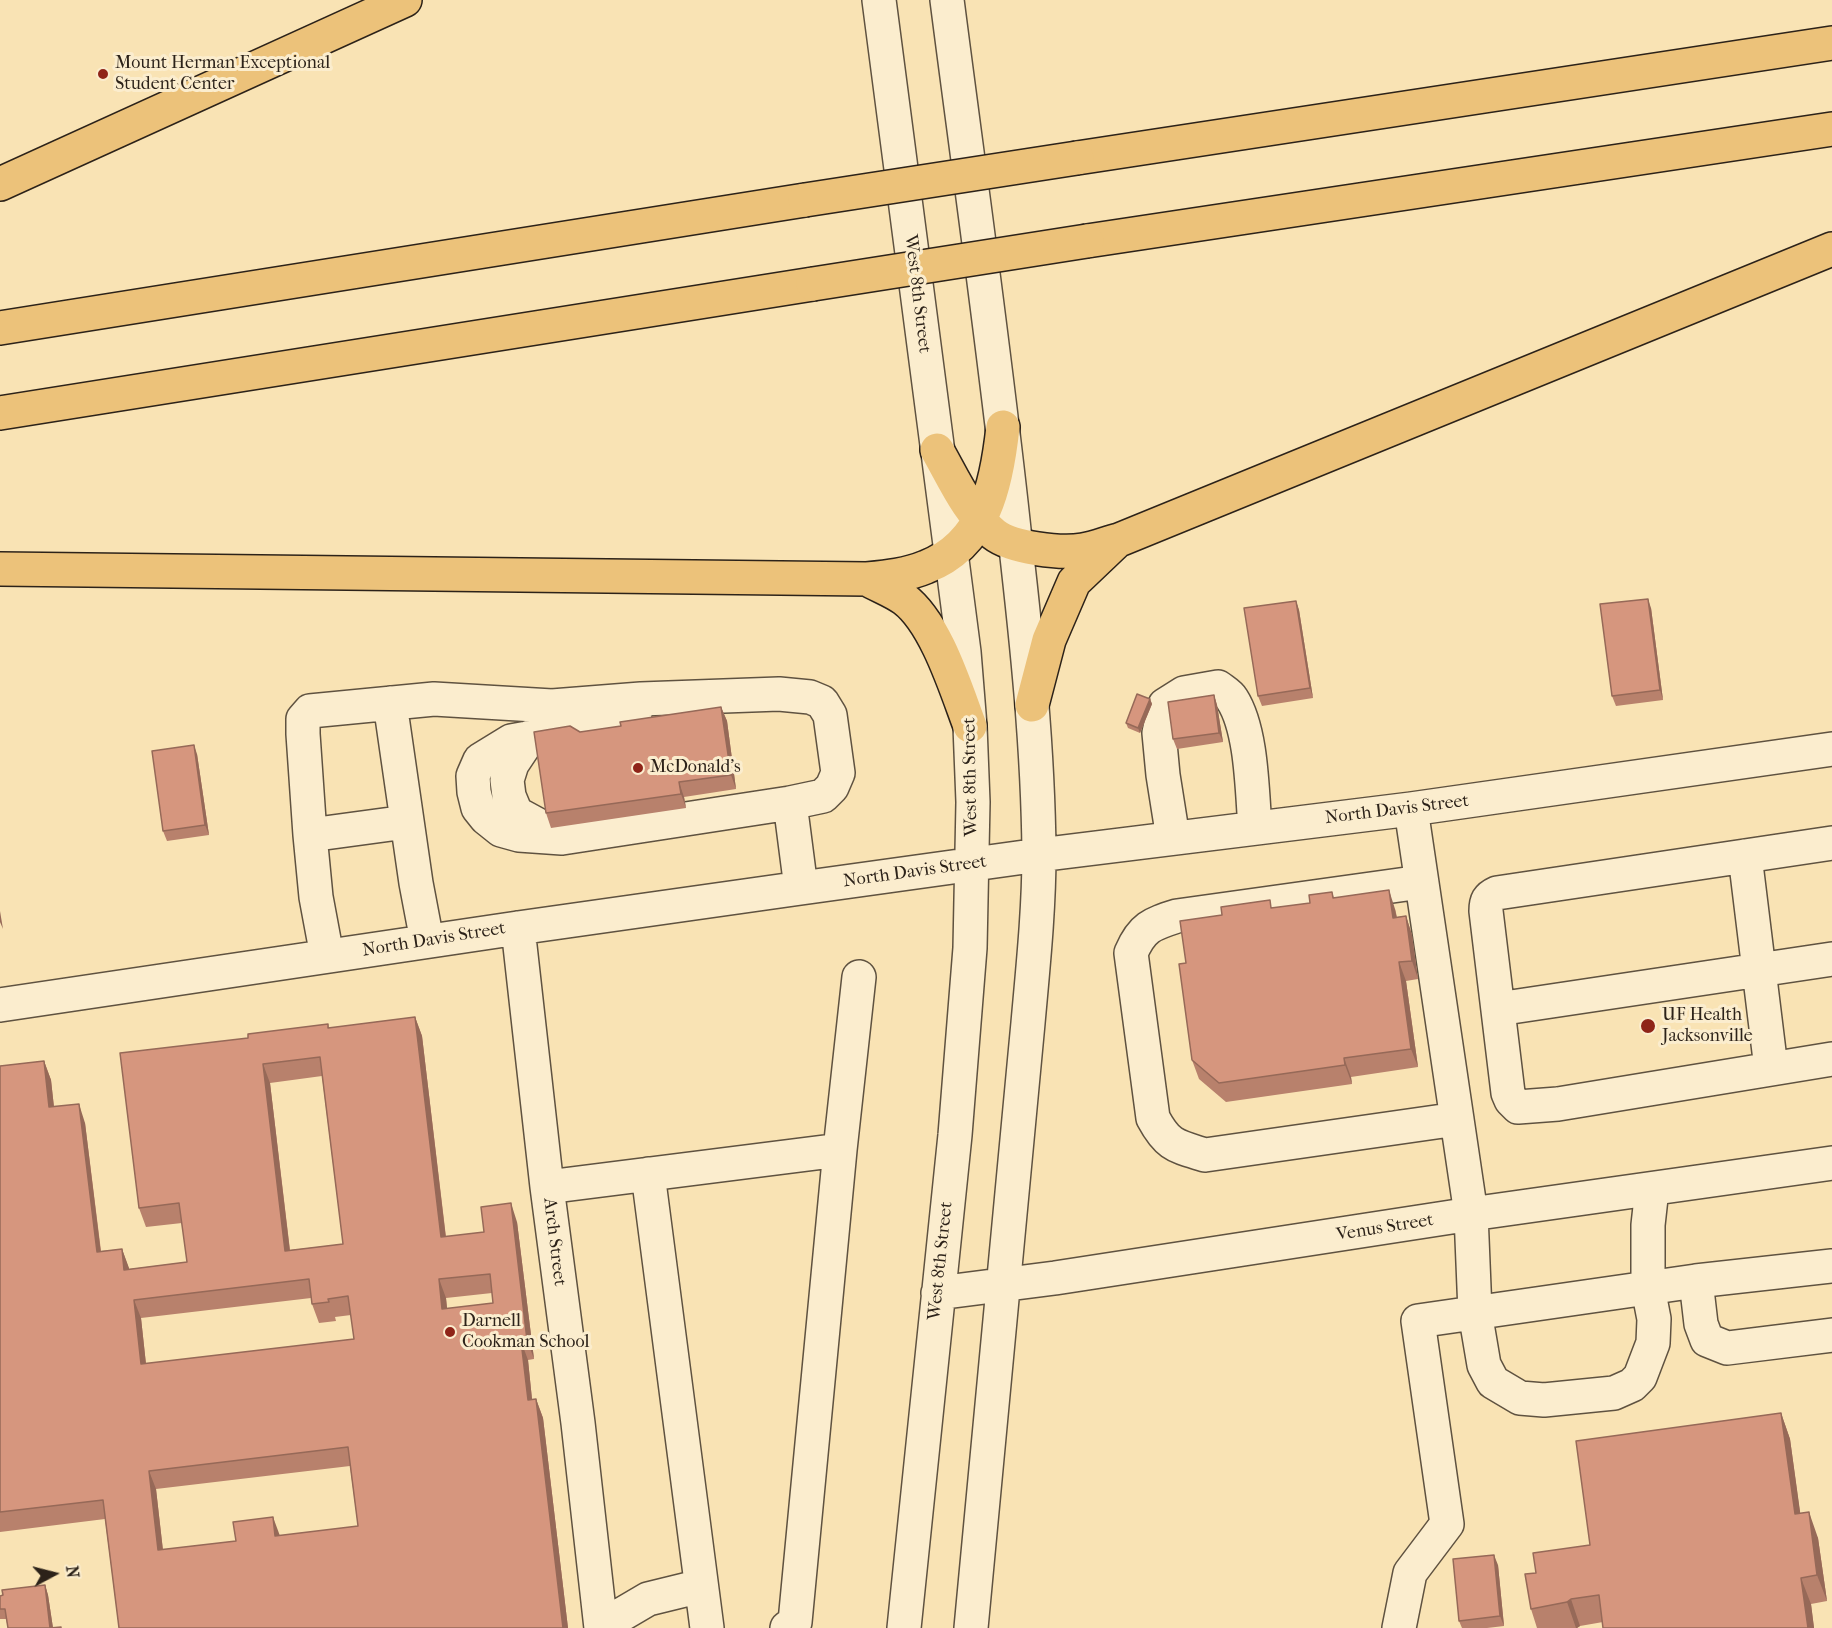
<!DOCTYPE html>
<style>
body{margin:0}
#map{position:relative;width:1832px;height:1628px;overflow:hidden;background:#f9e3b4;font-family:"IM FELL French Canon",serif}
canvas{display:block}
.north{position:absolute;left:24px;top:1544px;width:60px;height:60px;-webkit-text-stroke:4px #fbedce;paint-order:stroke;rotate:83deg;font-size:16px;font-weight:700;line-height:24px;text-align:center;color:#2c2219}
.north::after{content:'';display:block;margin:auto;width:21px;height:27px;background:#2c2219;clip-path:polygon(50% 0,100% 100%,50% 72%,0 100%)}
</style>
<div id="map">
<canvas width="1832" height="1628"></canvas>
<div class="north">N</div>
</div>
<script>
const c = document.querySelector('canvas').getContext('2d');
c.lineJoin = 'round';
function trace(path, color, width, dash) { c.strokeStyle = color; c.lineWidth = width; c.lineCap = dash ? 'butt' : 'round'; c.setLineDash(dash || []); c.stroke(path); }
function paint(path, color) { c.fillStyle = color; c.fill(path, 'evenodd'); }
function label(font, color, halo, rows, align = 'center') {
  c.font = font + ' "IM FELL French Canon",serif'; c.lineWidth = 6; c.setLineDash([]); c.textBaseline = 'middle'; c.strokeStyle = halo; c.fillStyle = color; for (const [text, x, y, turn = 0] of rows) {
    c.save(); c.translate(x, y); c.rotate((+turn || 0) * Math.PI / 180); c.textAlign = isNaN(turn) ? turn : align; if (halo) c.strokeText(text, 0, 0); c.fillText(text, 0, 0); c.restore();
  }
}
const minor = new Path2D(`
 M 879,0 L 964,652 L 970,726 L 973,802 L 970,948 L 955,1135 L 904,1628
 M 947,0 C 970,179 996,359 1015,539 C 1027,643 1038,748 1039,853 C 1039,910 1033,967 1028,1023 L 971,1628
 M 390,703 L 416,883 L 427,941
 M 636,710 L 594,726 L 511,741 L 480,760 L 473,776 L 474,792 L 478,808 L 486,818 L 501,830 L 519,835 L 562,838 L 790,803
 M 530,737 L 512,764 L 507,780 L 509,796 L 516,813 L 551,832
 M 1411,809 L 1471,1214 L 1475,1312 L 1484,1365 L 1493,1382 L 1520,1398 L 1544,1400 L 1614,1393 L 1632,1385 L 1640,1377 L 1653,1343 L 1654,1319 L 1648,1288 L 1648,1225 L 1652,1189
 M 310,835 L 303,734 L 303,719 L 310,711 L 434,699 L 552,706 L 641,699 L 779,694 L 810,697 L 822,702 L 830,715 L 838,773 L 832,787 L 823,796 L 790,803 L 801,888
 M 1173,838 L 1163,775 L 1159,733 L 1165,705 L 1184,693 L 1218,687 C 1223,691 1229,694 1232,699 C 1252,730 1252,791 1255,828
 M 1832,843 L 1497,893 C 1488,897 1486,901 1486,911 L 1508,1093 L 1511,1100 L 1518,1107 L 1558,1104 L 1832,1059
 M 1745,856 L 1771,1068
 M 1421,882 L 1177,916 C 1152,924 1142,927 1131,953 L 1153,1118 C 1168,1146 1176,1146 1205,1155 L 1457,1119
 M 518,928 L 547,1187 L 578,1423 L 601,1628
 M 327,956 L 316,897 L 310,835 L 406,822
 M 0,1005 L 518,928 L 801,888 L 1039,855 L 1411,809 L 1832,749
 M 1498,1009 L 1832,959
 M 648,1174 L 707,1628
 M 547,1187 L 840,1150
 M 1832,1266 L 1696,1281 L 1701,1324 L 1707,1340 L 1727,1348 L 1832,1335
 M 938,1293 L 1055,1278 L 1471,1214 L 1832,1163
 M 602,1626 L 648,1599 L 701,1586
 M 787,1628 L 795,1622 L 840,1150 L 859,977
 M 1399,1628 L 1410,1573 L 1447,1524 L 1418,1321 L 1696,1281`);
const highway = new Path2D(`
 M 1077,158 L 1832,43
 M 0,184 L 405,0
 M 1087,241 L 1832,129
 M 0,328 L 805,200
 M 0,413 L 813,284
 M 937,450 C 953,478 968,513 994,534 C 1012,548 1061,554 1083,550 C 1095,548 1107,543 1119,540 L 1832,249
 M 0,569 L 867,579 C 887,577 907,575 926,567 C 985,544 997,484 1003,427
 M 867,579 C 879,586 893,591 904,599 C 936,623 956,689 970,726
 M 1032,705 L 1049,640 L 1074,582 L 1115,543`);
trace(minor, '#5f5240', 36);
trace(highway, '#2c2219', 36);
trace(minor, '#fbedce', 33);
trace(highway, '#ecc27a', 33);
const highwayBridge = new Path2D(`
 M 805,200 L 1077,158
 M 813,284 L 1087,241`);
trace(highwayBridge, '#2c2219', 36, []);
trace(highwayBridge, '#ecc27a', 33);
paint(new Path2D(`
 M 1296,601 L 1299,610 L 1313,698 L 1262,706 L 1258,696 Z
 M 1651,608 L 1663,700 L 1616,706 L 1612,696 Z
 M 1214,695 L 1217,705 L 1223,742 L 1177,749 L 1173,739 Z
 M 1150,699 L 1152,704 L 1140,733 L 1128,728 L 1126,723 Z
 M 721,707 L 727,721 L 736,789 L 684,797 L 686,808 L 551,828 L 546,813 L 580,732 L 621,726 Z
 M 197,754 L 209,835 L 167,841 L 163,831 Z
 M 1332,892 L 1334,898 L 1395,909 L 1397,917 L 1406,916 L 1412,935 L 1418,979 L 1406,981 L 1418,1067 L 1351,1077 L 1352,1084 L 1226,1102 L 1199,1079 L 1192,1060 L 1186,963 L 1273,908 L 1310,903 Z
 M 415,1017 L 422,1036 L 446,1237 L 484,1232 L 517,1222 L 534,1359 L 528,1360 L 532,1399 L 536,1399 L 543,1418 L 568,1628 L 119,1628 L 105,1519 L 0,1532 L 0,1066 L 44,1061 L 51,1080 L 54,1107 L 85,1123 L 101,1251 L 122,1249 L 129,1269 L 187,1262 L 182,1223 L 146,1227 L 139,1208 L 248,1038 L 328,1024 L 329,1028 ZM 322,1076 L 343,1244 L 290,1250 L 270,1083 ZM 492,1293 L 493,1303 L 447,1309 L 446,1298 ZM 311,1298 L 312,1304 L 319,1323 L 336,1321 L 335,1317 L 351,1315 L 354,1339 L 146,1364 L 141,1318 ZM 350,1466 L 358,1526 L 163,1550 L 156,1489 Z
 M 1781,1413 L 1790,1439 L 1800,1513 L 1818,1538 L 1827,1601 L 1811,1604 L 1814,1628 L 1603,1628 L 1603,1622 L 1580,1626 L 1577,1628 L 1537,1628 L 1531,1609 L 1536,1573 L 1590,1545 Z
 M 1498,1565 L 1504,1626 L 1487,1628 L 1462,1628 L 1459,1621 Z
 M 45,1585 L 48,1595 L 53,1628 L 62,1628 L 8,1628 L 6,1619 L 0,1619 L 0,1596 Z`), '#b8816c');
paint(new Path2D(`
 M 1648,599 L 1651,608 L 1663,700 L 1660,690 Z
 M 1296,601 L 1299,610 L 1313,698 L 1310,688 Z
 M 1214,695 L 1217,705 L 1223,742 L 1219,733 Z
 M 1150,699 L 1152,704 L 1140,733 L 1138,728 Z
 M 721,707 L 727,721 L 736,789 L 731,775 Z
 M 194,745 L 197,754 L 209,835 L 205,825 Z
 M 679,782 L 684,797 L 686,808 L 681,794 Z
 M 1389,890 L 1395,909 L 1400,936 L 1393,918 Z
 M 0,911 L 3,929 L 0,922 Z
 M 1406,916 L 1412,935 L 1418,979 L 1412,961 Z
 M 1399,962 L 1406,981 L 1418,1067 L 1411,1049 Z
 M 415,1017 L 422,1036 L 448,1256 L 441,1237 Z
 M 1344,1058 L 1351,1077 L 1352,1084 L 1345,1065 Z
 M 44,1061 L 51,1080 L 56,1126 L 49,1107 Z
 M 263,1064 L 270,1083 L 292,1269 L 285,1251 Z
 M 79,1104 L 85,1123 L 103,1270 L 97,1252 Z
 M 511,1203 L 517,1222 L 534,1359 L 527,1340 Z
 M 122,1249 L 129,1268 L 131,1289 L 124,1270 Z
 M 439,1279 L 446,1298 L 449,1328 L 442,1309 Z
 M 134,1300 L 141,1318 L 148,1383 L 141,1364 Z
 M 521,1341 L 528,1360 L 534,1419 L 528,1400 Z
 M 536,1399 L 543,1418 L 568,1628 L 563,1628 Z
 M 1781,1413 L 1790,1439 L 1804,1540 L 1795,1514 Z
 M 149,1471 L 156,1489 L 165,1569 L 158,1550 Z
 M 1809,1512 L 1818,1538 L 1827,1601 L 1817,1575 Z
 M 273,1517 L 280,1536 L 275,1536 Z
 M 1494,1555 L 1498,1565 L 1504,1626 L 1500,1616 Z
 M 1801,1578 L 1811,1604 L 1814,1628 L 1808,1628 Z
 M 45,1585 L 48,1595 L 53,1628 L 50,1628 Z
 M 1571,1599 L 1580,1626 L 1577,1628 L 1576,1628 L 1567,1602 Z`), '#966958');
const building = new Path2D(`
 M 1648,599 L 1660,690 L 1612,696 L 1600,604 Z
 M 1296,601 L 1310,688 L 1258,696 L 1244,608 Z
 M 1137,694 L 1150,699 L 1138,728 L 1126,723 Z
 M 1214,695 L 1219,733 L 1173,739 L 1168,702 Z
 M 721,707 L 731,775 L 679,782 L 681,794 L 546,813 L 534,732 L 570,726 L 580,732 L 621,726 L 620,722 Z
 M 194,745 L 205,825 L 163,831 L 152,751 Z
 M 1389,890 L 1393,918 L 1406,916 L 1412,961 L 1399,962 L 1411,1049 L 1344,1058 L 1345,1065 L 1219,1083 L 1192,1060 L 1179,964 L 1186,963 L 1180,921 L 1222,915 L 1221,907 L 1270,900 L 1271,908 L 1310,903 L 1309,895 L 1332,892 L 1333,898 Z
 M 415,1017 L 441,1237 L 484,1232 L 481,1207 L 511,1203 L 527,1340 L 521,1341 L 528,1400 L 536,1399 L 563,1628 L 119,1628 L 103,1500 L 0,1512 L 0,1066 L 44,1061 L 49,1107 L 79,1104 L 97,1252 L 122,1249 L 124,1270 L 187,1262 L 179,1203 L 139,1208 L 120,1053 L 248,1038 L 248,1034 L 328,1024 L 328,1028 ZM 320,1057 L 343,1244 L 285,1251 L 263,1064 ZM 490,1274 L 493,1303 L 442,1309 L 439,1279 ZM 309,1279 L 312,1304 L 329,1302 L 328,1299 L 348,1296 L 354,1339 L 141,1364 L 134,1300 ZM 348,1447 L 358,1526 L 275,1536 L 273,1517 L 233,1522 L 236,1541 L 158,1550 L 149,1471 Z
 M 1781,1413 L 1795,1514 L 1809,1512 L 1817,1575 L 1801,1578 L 1808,1628 L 1603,1628 L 1599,1595 L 1571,1599 L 1567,1602 L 1531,1609 L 1525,1574 L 1536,1573 L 1533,1553 L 1590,1545 L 1576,1441 Z
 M 1494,1555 L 1500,1616 L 1459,1621 L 1453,1559 Z
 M 45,1585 L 50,1628 L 61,1627 L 61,1628 L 8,1628 L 5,1609 L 0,1609 L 0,1596 L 3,1595 L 2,1590 Z`);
paint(building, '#d6967e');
trace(building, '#966958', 1.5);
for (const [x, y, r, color] of [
 [103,74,6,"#8f2418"],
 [638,768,6,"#8f2418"],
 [1648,1026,8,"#8f2418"],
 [450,1332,6,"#8f2418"]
]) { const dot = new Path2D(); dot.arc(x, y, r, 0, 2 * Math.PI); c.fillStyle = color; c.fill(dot); trace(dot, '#fbedce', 2); }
label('18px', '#2c2219', '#fbedce', [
 ["Mount Herman Exceptional",115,64],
 ["Student Center",115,85],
 ["McDonald's",650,768],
 ["UF Health",1662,1016],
 ["Jacksonville",1662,1037],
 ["Darnell",462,1322],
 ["Cookman School",462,1343]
], 'left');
label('18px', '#2c2219', '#fbedce', [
 ["West 8th Street",917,294,83],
 ["West 8th Street",971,777,-91],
 ["North Davis Street",1397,810,-7],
 ["North Davis Street",915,872,-8],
 ["North Davis Street",434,940,-9],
 ["Venus Street",1385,1228,-9],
 ["Arch Street",554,1242,83],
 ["West 8th Street",941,1261,-84]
]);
</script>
